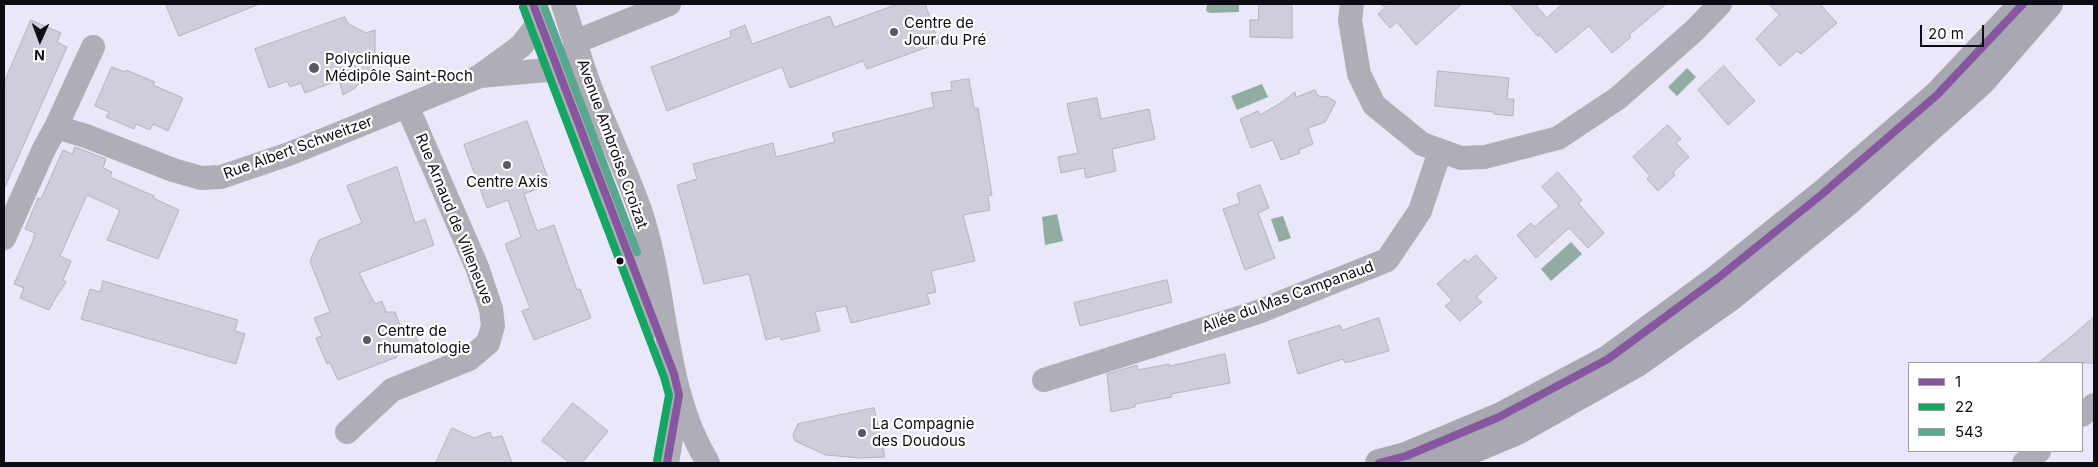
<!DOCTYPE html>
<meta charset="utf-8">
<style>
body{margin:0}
#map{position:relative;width:2098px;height:467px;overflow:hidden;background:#e8e8f8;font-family:Inter,sans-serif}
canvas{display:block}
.frame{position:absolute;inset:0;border:5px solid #0c0c15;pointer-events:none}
.legend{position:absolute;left:1908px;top:362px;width:175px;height:90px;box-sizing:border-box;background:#fff;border:1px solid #9e9ea1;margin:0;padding:6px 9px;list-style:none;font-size:15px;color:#0c0c15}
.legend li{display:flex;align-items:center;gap:10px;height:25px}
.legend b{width:25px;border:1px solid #9e9ea1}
.north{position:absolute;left:15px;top:15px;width:50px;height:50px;-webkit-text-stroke:4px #fff;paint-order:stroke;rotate:182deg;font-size:14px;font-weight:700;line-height:20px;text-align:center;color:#0c0c15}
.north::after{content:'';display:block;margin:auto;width:18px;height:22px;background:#0c0c15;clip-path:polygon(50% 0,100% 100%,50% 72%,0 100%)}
.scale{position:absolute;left:1920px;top:25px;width:64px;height:22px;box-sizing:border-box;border:2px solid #0c0c15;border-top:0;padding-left:6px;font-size:15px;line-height:18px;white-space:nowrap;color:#0c0c15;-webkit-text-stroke:4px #fff;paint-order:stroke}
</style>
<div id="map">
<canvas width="2098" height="467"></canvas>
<div class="frame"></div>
<ul class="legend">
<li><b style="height:6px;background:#86569e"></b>1</li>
<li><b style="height:6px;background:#15a565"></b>22</li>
<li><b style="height:6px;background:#58a890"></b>543</li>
</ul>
<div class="north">N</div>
<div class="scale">20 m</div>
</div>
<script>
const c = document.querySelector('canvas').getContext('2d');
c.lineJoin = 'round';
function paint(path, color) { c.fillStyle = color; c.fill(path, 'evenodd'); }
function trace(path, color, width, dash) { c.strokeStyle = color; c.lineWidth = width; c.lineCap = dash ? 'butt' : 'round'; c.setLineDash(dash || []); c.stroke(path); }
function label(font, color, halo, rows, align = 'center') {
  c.font = font + ' Inter,sans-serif'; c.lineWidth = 4.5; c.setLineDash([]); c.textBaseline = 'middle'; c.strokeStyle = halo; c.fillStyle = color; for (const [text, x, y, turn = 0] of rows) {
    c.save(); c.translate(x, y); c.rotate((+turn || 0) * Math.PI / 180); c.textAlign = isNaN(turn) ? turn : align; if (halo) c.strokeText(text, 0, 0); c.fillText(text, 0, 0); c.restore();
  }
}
paint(new Path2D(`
 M 1207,4 L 1239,4 L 1239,12 L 1210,13 L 1206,11 Z
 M 1687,68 L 1696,77 L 1677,96 L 1668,87 Z
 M 1262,84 L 1268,97 L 1237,110 L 1231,96 Z
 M 1057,214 L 1063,241 L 1045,245 L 1042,217 Z
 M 1283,216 L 1291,238 L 1279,242 L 1271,219 Z
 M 1571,242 L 1582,254 L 1551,281 L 1541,269 Z`), '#92aca4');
const building = new Path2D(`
 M 166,4 L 257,4 L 257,5 L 179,36 Z
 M 898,4 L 925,4 L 939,43 L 867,69 L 863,61 L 790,88 L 782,67 L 667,111 L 651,67 L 731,37 L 730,31 L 745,25 L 752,44 L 830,16 L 834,27 Z
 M 1259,4 L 1292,4 L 1292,38 L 1250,37 L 1250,20 L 1258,20 Z
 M 1381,4 L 1462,4 L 1416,45 L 1397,22 L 1390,28 L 1378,14 L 1385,8 Z
 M 1510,4 L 1535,4 L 1547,18 L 1562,4 L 1666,4 L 1629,35 L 1631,37 L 1612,53 L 1589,26 L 1556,53 L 1539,34 L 1538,36 Z
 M 1769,4 L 1820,4 L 1837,23 L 1801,54 L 1797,51 L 1780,66 L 1756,39 L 1779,15 Z
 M 345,17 L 347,23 L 366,33 L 375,30 L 375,53 L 371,68 L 355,88 L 343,95 L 339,80 L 305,93 L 301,83 L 290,87 L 287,81 L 269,88 L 255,49 Z
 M 31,20 L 61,33 L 57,42 L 67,47 L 4,189 L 4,83 Z
 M 1724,66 L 1755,101 L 1728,125 L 1698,90 Z
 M 112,67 L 125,72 L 126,70 L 155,82 L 153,85 L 183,98 L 168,131 L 153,124 L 150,130 L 136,124 L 134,129 L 106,117 L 109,112 L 95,106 Z
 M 1438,71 L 1509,78 L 1507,99 L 1514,99 L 1513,116 L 1494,114 L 1494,112 L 1435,106 Z
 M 969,79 L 974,108 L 978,108 L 992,195 L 988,196 L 990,210 L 963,215 L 975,261 L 931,271 L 936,292 L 927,294 L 930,304 L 851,323 L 846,306 L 815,312 L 820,331 L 781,340 L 780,336 L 766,340 L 749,274 L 704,284 L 677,185 L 697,179 L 693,164 L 773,143 L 776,157 L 835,142 L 832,133 L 934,107 L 931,93 L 952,90 L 951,82 Z
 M 1315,90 L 1318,96 L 1328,97 L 1336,102 L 1325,122 L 1308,128 L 1313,144 L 1299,150 L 1300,153 L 1281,160 L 1273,140 L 1251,148 L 1240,119 L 1258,111 L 1260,115 L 1282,102 L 1295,92 L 1296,97 Z
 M 1097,98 L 1101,119 L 1149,109 L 1155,139 L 1112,149 L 1116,171 L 1086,178 L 1084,168 L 1061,173 L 1058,157 L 1078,153 L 1067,104 Z
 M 527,121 L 550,184 L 524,194 L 537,231 L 554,225 L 577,290 L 580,289 L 591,318 L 534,340 L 522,311 L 530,308 L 505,244 L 521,237 L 508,200 L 487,208 L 464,145 Z
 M 1668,125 L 1681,139 L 1676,143 L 1689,157 L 1673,172 L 1675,175 L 1658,191 L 1647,179 L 1650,176 L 1633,157 Z
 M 75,147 L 106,159 L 103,168 L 112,172 L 110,177 L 154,196 L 153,198 L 179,210 L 158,259 L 107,240 L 120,210 L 87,195 L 60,256 L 71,261 L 63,280 L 66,282 L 55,299 L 49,310 L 20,298 L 24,288 L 14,284 L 32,243 L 35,233 L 25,229 L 38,198 L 41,199 L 63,150 L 72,154 Z
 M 397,167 L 415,223 L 425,219 L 434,245 L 359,273 L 375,304 L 382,301 L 386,312 L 395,312 L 400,325 L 414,330 L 418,343 L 394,352 L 397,357 L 338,380 L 330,363 L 327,364 L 316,338 L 322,336 L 314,318 L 330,312 L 310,261 L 319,240 L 362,223 L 347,186 Z
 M 1558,172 L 1582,200 L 1578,203 L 1604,233 L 1588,248 L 1569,228 L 1536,258 L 1517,235 L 1531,223 L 1534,227 L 1559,206 L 1542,187 Z
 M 1260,185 L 1269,208 L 1258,213 L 1275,258 L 1245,270 L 1223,209 L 1240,203 L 1237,194 Z
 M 1476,255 L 1497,278 L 1476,297 L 1482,302 L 1460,321 L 1445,306 L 1452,300 L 1437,284 L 1465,259 L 1467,262 Z
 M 1167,280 L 1172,302 L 1080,326 L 1074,303 Z
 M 103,281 L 238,320 L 235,331 L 245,334 L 236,364 L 81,319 L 90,289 L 100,292 Z
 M 2094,317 L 2094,363 L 2038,363 L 2073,335 Z
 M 1379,318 L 1389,351 L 1345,363 L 1343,359 L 1298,374 L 1288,341 L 1340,325 L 1342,330 Z
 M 1225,354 L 1230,383 L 1171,394 L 1172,397 L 1135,404 L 1135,407 L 1111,412 L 1107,374 L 1137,365 L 1138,370 L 1169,364 L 1169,366 Z
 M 573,403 L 608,431 L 582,463 L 570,463 L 542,441 Z
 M 874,408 L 885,457 L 860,458 L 826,455 L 795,441 L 793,435 L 798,424 Z
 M 452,428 L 474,438 L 490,432 L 492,438 L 502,436 L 512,463 L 436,463 Z`);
paint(building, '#cecedb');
trace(building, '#b3b3bf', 1);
trace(new Path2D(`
 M 533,4 L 539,23 L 559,69 L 655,326
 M 563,4 C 573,35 582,67 594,97 C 609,137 629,176 642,216 C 668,297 663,389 708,463
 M 1352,4 L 1350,20 L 1359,74 L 1374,105 L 1422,144 L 1461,158 L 1485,157 L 1558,138 L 1618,98 L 1695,30 L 1720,4
 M 575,42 L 669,4
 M 480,76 L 559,69 L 566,57
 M 56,127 L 93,47
 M 4,238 L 44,149 L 56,127 L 86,136 L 173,170 L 201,178 L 221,177 L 289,154 L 480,76 L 521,46 L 539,23
 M 1044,380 L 1258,312 L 1387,260 L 1420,211 L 1440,151
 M 2082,415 L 2094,405
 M 347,432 L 392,390 L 469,359 L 488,343 L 493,326 L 491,309 L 477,267 L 407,106
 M 667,463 L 678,397
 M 2024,463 L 2039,451`), '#afaeb7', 24);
trace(new Path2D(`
 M 1379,463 L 1406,456 L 1499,417 L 1608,359 L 1718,278 L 1821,195 L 1937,95 L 2023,4
 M 1441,463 L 1517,431 L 1637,363 L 1732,296 L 1845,204 L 1981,82 L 2049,4`), '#a8a8b2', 28);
trace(new Path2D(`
 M 533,4 L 674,374 L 679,395 L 667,463
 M 1379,463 L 1406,456 L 1499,417 L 1608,359 L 1718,278 L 1821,195 L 1937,95 L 2023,4`), '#86569e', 8);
trace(new Path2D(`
 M 523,7 L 664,377 L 669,395 L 657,461`), '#15a565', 8);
trace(new Path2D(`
 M 543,4 L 637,252`), '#58a890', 8);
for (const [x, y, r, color] of [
 [894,32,5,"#595964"],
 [314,68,6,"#595964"],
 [507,165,5,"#595964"],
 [620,261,4.5,"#0c0c15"],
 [367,340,5,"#595964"],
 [862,433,5,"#595964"]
]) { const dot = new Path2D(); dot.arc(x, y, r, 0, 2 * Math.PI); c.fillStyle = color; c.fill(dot); trace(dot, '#fff', 2); }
label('15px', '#0c0c15', '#fff', [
 ["Centre de",904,23],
 ["Jour du Pré",904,40],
 ["Polyclinique",325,59],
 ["Médipôle Saint-Roch",325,76],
 ["Centre Axis",507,182,"center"],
 ["Centre de",377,331],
 ["rhumatologie",377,348],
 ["La Compagnie",872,424],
 ["des Doudous",872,441]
], 'left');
label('15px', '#0c0c15', '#fff', [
 ["Avenue Ambroise Croizat",612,144,70],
 ["Rue Albert Schweitzer",298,148,-20],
 ["Rue Arnaud de Villeneuve",454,219,68],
 ["Allée du Mas Campanaud",1288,297,-20]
]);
</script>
